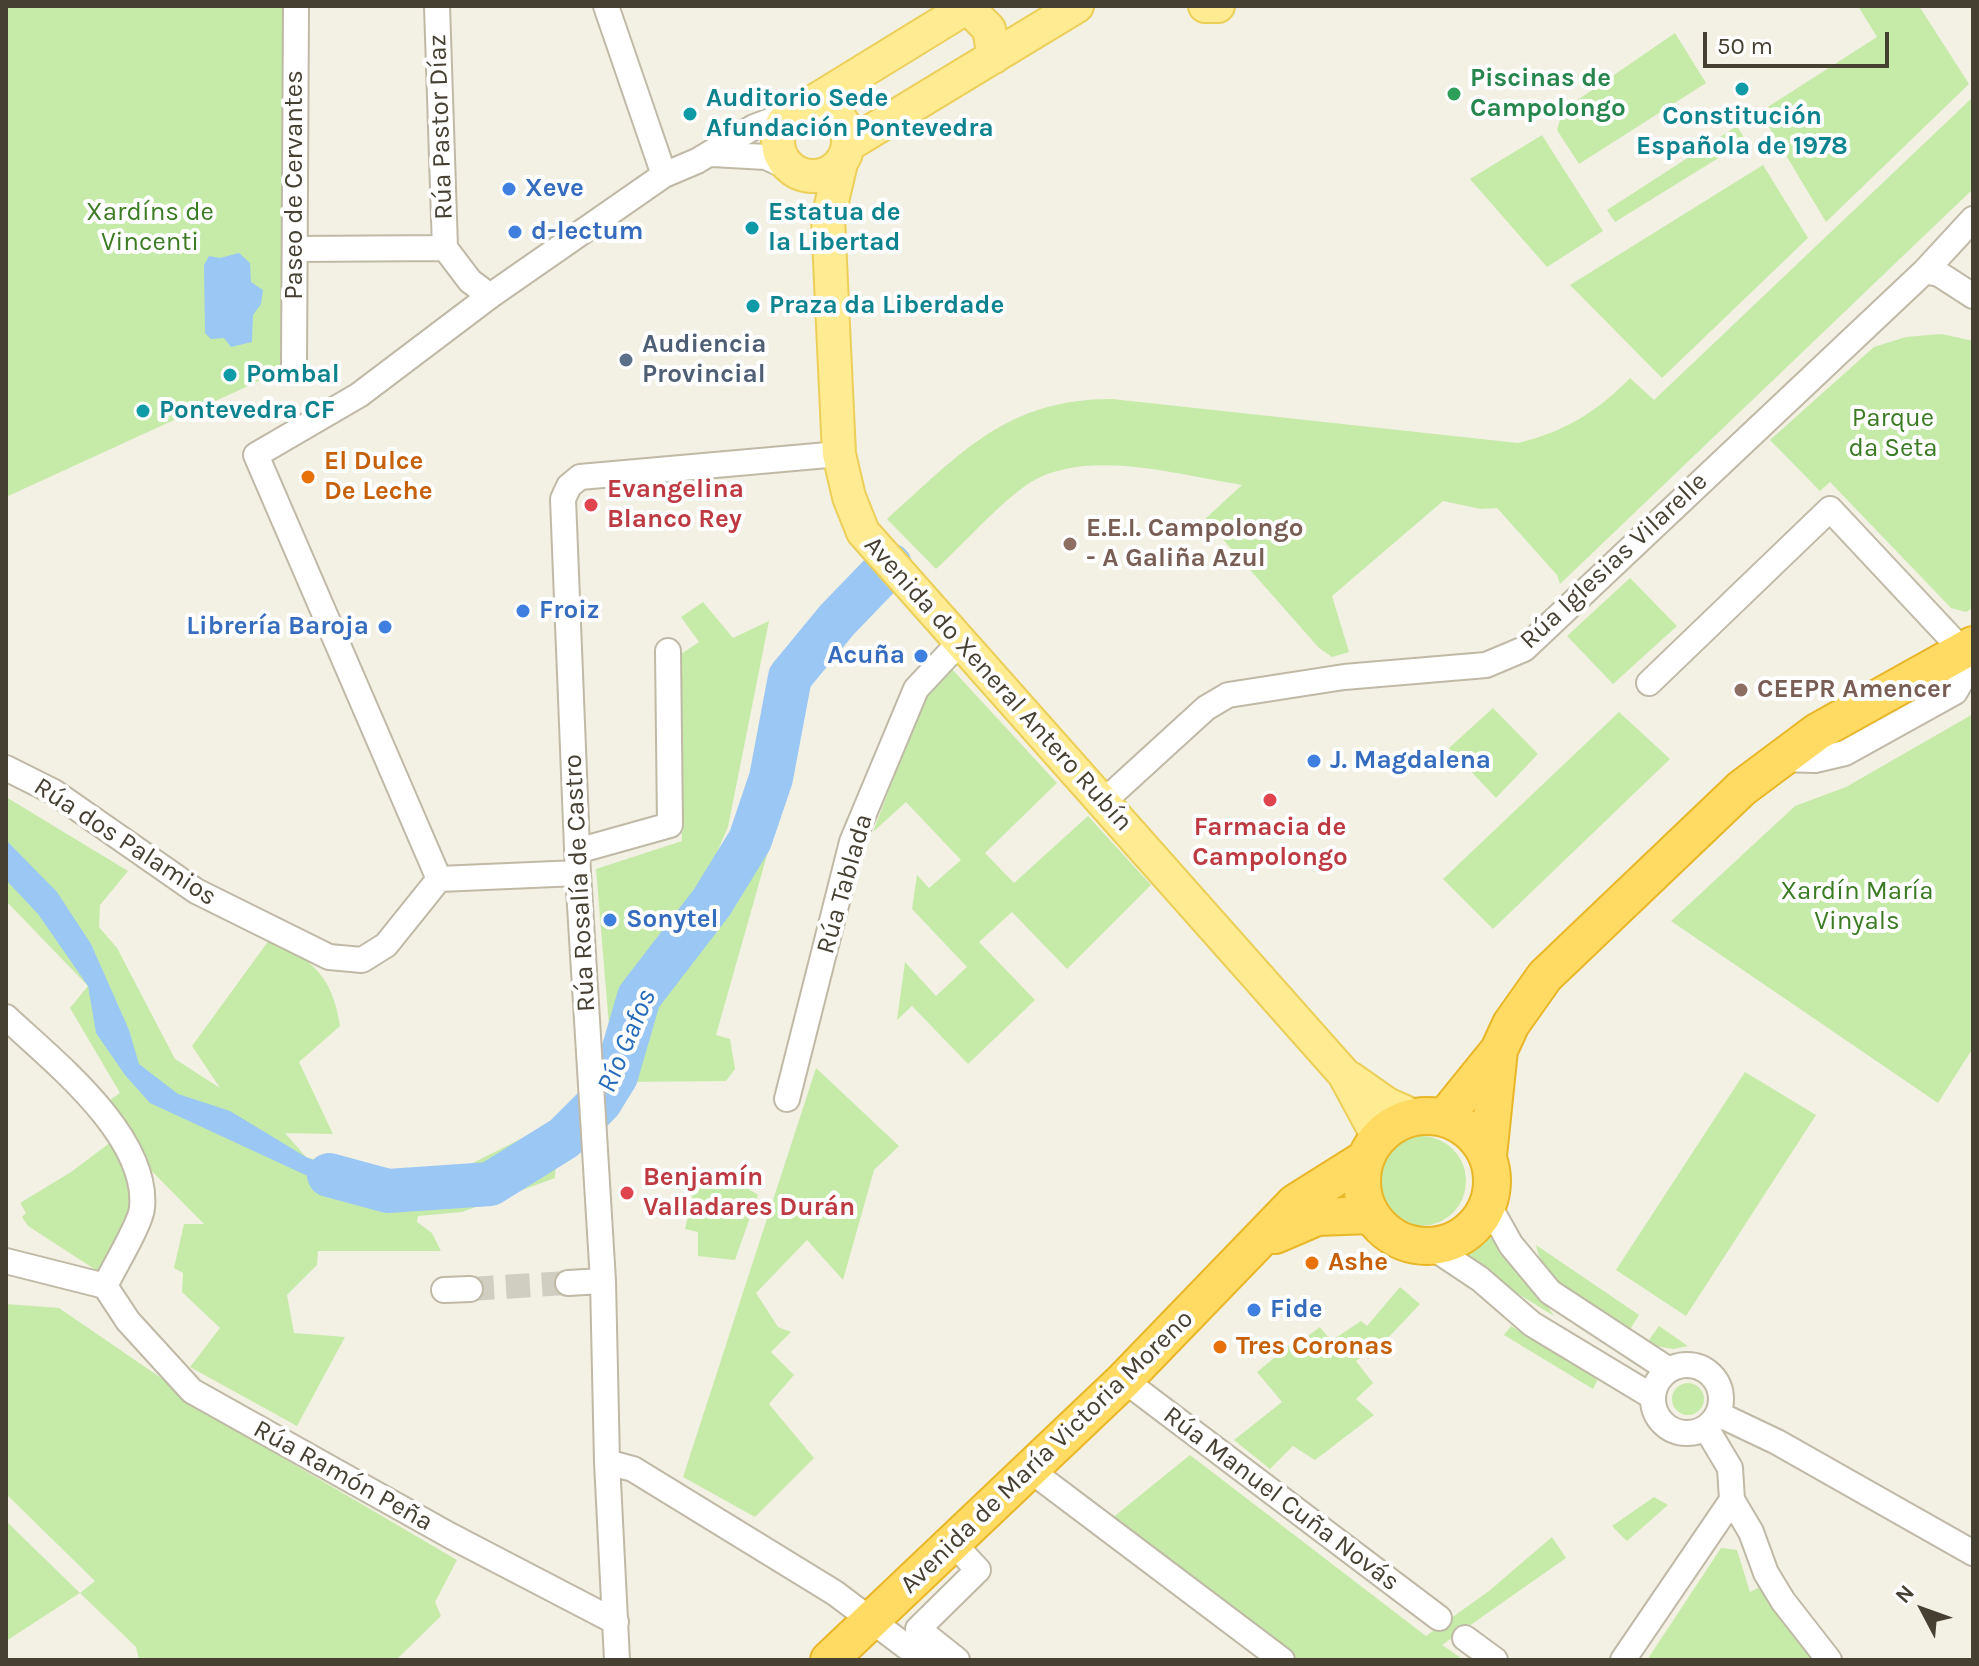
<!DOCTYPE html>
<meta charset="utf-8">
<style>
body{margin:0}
#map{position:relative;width:1979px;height:1666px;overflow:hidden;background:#f3f0e4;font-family:Karla,sans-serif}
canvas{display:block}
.frame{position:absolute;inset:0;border:8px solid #464033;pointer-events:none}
.north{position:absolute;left:1883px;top:1570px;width:80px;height:80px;-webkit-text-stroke:6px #fff;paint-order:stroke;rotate:311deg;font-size:22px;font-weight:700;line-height:32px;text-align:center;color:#464033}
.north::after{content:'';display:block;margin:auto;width:28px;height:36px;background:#464033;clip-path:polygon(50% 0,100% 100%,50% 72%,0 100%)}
.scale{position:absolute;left:1703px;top:32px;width:186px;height:36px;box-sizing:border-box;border:4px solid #464033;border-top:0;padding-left:10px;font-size:24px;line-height:28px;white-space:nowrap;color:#464033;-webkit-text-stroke:6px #fff;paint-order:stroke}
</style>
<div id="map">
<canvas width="1979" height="1666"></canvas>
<div class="frame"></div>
<div class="north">N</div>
<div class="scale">50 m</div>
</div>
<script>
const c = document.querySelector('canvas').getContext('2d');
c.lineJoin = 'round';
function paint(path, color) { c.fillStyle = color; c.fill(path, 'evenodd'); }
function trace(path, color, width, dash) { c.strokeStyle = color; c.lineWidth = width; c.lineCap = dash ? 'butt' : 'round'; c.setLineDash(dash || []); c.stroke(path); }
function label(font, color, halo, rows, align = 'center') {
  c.font = font + ' Karla,sans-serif'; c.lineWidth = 8; c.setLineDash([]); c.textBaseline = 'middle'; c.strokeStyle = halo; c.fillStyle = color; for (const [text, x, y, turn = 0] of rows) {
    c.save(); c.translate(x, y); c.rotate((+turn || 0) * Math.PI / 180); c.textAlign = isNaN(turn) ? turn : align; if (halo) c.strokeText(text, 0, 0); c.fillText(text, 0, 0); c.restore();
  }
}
paint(new Path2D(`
 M 6,6 L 296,6 L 294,365 L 6,497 Z
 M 1858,6 L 1919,6 L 1969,84 L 1826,222 L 1760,112 L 1877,37 Z
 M 1675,33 L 1706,83 L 1579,164 L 1557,130 L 1563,110 Z
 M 1973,97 L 1973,189 L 1560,584 L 1557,575 L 1497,508 L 1481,509 L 1443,501 L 1332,596 L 1349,652 L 1332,657 L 1319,648 L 1205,519 L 1242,485 C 1178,475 1089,448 1031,482 C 1002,500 963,545 936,569 L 887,519 C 961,453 1006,399 1112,399 L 1518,443 C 1564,432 1597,412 1630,378 L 1654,400 Z
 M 1737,126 L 1746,141 L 1615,222 L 1607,210 Z
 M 1542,135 L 1603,231 L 1547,267 L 1470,179 Z
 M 1763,165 L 1808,238 L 1662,378 L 1570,285 Z
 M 1942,334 L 1973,341 L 1973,608 L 1966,612 L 1951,608 L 1830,482 L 1820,491 L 1770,440 L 1874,347 L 1906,337 Z
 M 1630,578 L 1677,626 L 1613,684 L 1567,636 Z
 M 703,602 L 733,638 L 769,621 L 728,827 L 704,882 L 627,980 L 611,1050 L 596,869 L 682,841 L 675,658 L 699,642 L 681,617 Z
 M 950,667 L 1057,783 L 985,853 L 1014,883 L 1088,816 L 1151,885 L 1067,969 L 1012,912 L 979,942 L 1035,1000 L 968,1064 L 912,1006 L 897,1020 L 905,962 L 936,996 L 967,967 L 912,909 L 917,875 L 929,888 L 961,860 L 906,802 L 873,832 L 924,697 Z
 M 1493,708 L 1538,754 L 1496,798 L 1449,748 Z
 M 1619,712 L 1670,759 L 1493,929 L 1443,879 Z
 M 1973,714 L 1973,1048 L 1938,1103 L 1671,921 L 1795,806 L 1846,787 Z
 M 771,778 L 788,781 L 716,1035 L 730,1039 L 735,1069 L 726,1081 L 624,1082 L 616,1076 L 639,997 L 712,902 L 750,841 Z
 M 6,797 L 128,871 L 100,905 L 99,927 L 117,948 L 175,1059 L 220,1088 L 192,1046 L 272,936 C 313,964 332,974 340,1026 L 299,1062 L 333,1134 L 285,1133 L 306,1157 L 372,1176 L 455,1172 L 558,1120 L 555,1178 L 462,1212 L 418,1216 L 417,1222 L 432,1233 L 441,1251 L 318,1251 L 317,1265 L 287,1295 L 294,1333 L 345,1337 L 297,1426 L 190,1367 L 220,1328 L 182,1292 L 183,1273 L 174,1268 L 184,1224 L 204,1224 L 120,1139 L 98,1108 L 120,1093 L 70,1008 L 88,986 L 6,901 Z
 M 816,1068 L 899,1146 L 874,1170 L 843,1280 L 807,1240 L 756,1293 L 778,1327 L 791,1332 L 771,1352 L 794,1375 L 769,1404 L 814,1458 L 755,1517 L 683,1477 Z
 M 1745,1072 L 1816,1115 L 1686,1316 L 1616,1270 Z
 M1376 1181a45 45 0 1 1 90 0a45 45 0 1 1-90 0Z
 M 111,1142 L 122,1155 L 132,1213 L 99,1272 L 28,1226 L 22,1217 L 26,1213 L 20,1203 L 71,1172 Z
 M 695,1185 L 742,1185 L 758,1195 L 735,1260 L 698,1256 L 698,1232 L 685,1229 Z
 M 1494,1225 L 1554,1316 L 1457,1256 Z
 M 1536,1245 L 1639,1315 L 1629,1331 C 1597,1311 1543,1286 1536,1245 Z
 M 1400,1287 L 1420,1304 L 1388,1338 L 1356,1361 L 1373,1383 L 1356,1399 L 1374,1415 L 1315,1460 L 1293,1446 L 1270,1469 L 1234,1440 L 1282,1402 L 1257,1372 L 1291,1344 L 1301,1356 L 1313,1346 L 1308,1336 L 1320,1327 L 1331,1341 L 1361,1321 L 1367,1326 Z
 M 6,1304 L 59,1308 L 167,1382 L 191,1404 L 457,1560 L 435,1602 L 441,1616 L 396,1660 L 139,1660 L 136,1647 L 80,1593 L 6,1641 L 6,1521 L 80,1593 L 95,1581 L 6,1494 Z
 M 1511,1326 L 1598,1379 L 1593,1389 L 1504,1335 Z
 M 1659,1326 L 1688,1346 L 1673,1349 L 1646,1344 Z
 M1672 1399a16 16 0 1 1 32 0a16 16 0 1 1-32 0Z
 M 1190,1455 L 1426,1636 L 1489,1591 L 1552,1537 L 1566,1558 L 1442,1645 L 1464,1660 L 1297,1660 L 1111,1519 Z
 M 1654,1497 L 1668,1505 L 1627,1541 L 1612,1526 Z
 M 1721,1548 L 1737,1550 L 1750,1592 L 1762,1586 L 1816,1660 L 1647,1660 Z`), '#c6eba9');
paint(new Path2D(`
 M 239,253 L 250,263 L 251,282 L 263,290 L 261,304 L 253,315 L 252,342 L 231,347 L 224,338 L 211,339 L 205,333 L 204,265 L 209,256 L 220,258 Z
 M 6,840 L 57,892 L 91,944 L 129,1030 L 139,1064 L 178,1094 L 230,1111 L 306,1157 L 388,1191 L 312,1178 L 150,1103 L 125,1075 L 96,1033 L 88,986 L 38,914 L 6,880 Z`), '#9bc7f5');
trace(new Path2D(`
 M 329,1175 L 388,1191 L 490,1184 L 564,1138 L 600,1102 L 616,1076 L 639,997 L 712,902 L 750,840 L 771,778 L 790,677 L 837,620 L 890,565`), '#9bc7f5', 44);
trace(new Path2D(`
 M 470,1289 L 568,1283`), '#d0cdc1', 24, [24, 12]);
const minor = new Path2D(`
 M 437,6 L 445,248 L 470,281 L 490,296
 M 606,6 L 664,175
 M 712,154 L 766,157 L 790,168
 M 295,249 L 445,248
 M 1925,271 L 1939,274 L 1973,296
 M 294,365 L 296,6
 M 1649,683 L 1830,509 L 1963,651
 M 1779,759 L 1815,760 L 1845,753 L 1955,692 L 1973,660
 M 6,768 L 54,792 L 196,891 L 329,957 L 362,960 L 386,945 L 439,879
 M 1103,802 L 1206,708 L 1228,695 L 1344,677 L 1486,665 L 1524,649 L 1925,271 L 1973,219
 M 577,851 L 670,825 L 668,651
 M 439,879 L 256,455 L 359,395 L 490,296 L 664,175 L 697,161 L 754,127 L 791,113
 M 439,879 L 578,873
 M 6,1017 C 53,1061 149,1136 142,1208 C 141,1223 113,1269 105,1286
 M 787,1099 L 852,842 L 916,689 L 959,643
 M 1488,1204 L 1511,1245 L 1550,1292 L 1669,1370
 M 1432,1247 L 1480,1279 L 1532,1324 L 1653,1397
 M 6,1261 L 105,1286
 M 568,1283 L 603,1281
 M 105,1286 L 128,1321 L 192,1391 L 449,1535 L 616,1622
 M 444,1290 L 470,1289
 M1653 1399a34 34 0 1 1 68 0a34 34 0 1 1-68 0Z
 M 1124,1380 L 1439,1618
 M 1718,1414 L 1777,1442 L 1973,1553
 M 1706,1428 L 1730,1468 L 1732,1500 L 1751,1532 L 1766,1573 L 1783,1601 L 1829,1660
 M 607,1462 L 633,1469 L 835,1593 L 924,1660
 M 1030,1470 L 1282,1660
 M 954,1544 L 978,1570 L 918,1629 L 957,1660
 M 1465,1638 L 1495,1660
 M 617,1660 L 607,1462 L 603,1281 L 578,873 L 563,499 L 569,486 L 580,477 L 839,454
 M 1623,1660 L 1732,1500`);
const major = new Path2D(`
 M 1205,6 L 1218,6
 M 967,7 L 989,29 L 994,57
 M 808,105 L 969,6
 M778 141a35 35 0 1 1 70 0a35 35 0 1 1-70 0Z
 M 848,145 L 1077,6
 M 841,163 L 828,218 L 839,454 L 849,497 L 863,532 L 1344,1074 L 1378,1137
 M 1350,1078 L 1387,1104 L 1414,1116`);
const highway = new Path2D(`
 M1362 1181a65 65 0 1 1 130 0a65 65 0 1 1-130 0Z
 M 1444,1118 L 1499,1050 L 1511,1024 L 1545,976 L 1742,788 L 1817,732 L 1973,645
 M 1488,1156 L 1499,1050
 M 1275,1235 L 1317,1217 L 1370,1215
 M 829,1660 L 1124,1380 L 1295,1203 L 1365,1159`);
trace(minor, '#bfb9a6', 28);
trace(major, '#eccf59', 36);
trace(highway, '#e9b628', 40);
trace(minor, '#fff', 24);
trace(major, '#ffeb91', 32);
trace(highway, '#ffdb63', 36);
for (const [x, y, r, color] of [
 [1742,89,8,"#0f9aa8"],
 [1454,94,8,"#2e9e5b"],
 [690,114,8,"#0f9aa8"],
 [509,189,8,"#3f7fe0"],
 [752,228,8,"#0f9aa8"],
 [515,232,8,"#3f7fe0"],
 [753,306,8,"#0f9aa8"],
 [626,360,8,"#5c6f8a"],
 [230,375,8,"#0f9aa8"],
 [143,411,8,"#0f9aa8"],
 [308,477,8,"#e8710a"],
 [591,505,8,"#e0444e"],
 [1070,544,8,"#8d6e63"],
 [523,611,8,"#3f7fe0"],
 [385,627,8,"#3f7fe0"],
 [921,656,8,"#3f7fe0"],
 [1741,690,8,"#8d6e63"],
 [1314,761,8,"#3f7fe0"],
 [1270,800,8,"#e0444e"],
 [610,920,8,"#3f7fe0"],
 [627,1193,8,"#e0444e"],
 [1312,1263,8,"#e8710a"],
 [1254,1310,8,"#3f7fe0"],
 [1220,1347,8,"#e8710a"]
]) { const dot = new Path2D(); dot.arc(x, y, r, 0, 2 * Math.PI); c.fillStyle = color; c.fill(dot); trace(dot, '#fff', 3); }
label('bold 26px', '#27864d', '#fff', [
 ["Piscinas de",1470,79],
 ["Campolongo",1470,109]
], 'left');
label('bold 26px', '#0d838f', '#fff', [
 ["Auditorio Sede",706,99],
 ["Afundación Pontevedra",706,129],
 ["Constitución",1742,117,"center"],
 ["Española de 1978",1742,147,"center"],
 ["Estatua de",768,213],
 ["la Libertad",768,243],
 ["Praza da Liberdade",769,306],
 ["Pombal",246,375],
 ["Pontevedra CF",159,411]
], 'left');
label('26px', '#464033', '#fff', [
 ["Rúa Pastor Díaz",441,127,-92],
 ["Paseo de Cervantes",295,185,-90],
 ["Rúa Iglesias Vilarelle",1614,561,-43],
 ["Avenida do Xeneral Antero Rubín",998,684,48],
 ["Rúa dos Palamios",125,842,33],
 ["Rúa Rosalía de Castro",580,883,-93],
 ["Rúa Tablada",845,884,-74],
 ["Avenida de María Victoria Moreno",1047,1452,-44],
 ["Rúa Ramón Peña",343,1476,29],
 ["Rúa Manuel Cuña Novás",1281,1499,37]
]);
label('bold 26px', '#366cbe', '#fff', [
 ["Xeve",525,189],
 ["d-lectum",531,232],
 ["Froiz",539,611],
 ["Librería Baroja",369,627,"right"],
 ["Acuña",905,656,"right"],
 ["J. Magdalena",1330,761],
 ["Sonytel",626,920],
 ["Fide",1270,1310]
], 'left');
label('26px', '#3b7b23', '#fff', [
 ["Xardíns de",150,213],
 ["Vincenti",150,243],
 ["Parque",1893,419],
 ["da Seta",1893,449],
 ["Xardín María",1857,892],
 ["Vinyals",1857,922]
]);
label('bold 26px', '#4e5e75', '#fff', [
 ["Audiencia",642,345],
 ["Provincial",642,375]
], 'left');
label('bold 26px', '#c56008', '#fff', [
 ["El Dulce",324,462],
 ["De Leche",324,492],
 ["Ashe",1328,1263],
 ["Tres Coronas",1236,1347]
], 'left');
label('bold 26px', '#be3a42', '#fff', [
 ["Evangelina",607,490],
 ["Blanco Rey",607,520],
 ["Farmacia de",1270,828,"center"],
 ["Campolongo",1270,858,"center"],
 ["Benjamín",643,1178],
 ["Valladares Durán",643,1208]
], 'left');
label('bold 26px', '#785e54', '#fff', [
 ["E.E.I. Campolongo",1086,529],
 ["- A Galiña Azul",1086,559],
 ["CEEPR Amencer",1757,690]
], 'left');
label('italic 28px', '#256bb9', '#fff', [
 ["Río Gafos",627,1041,-67]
]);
</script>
